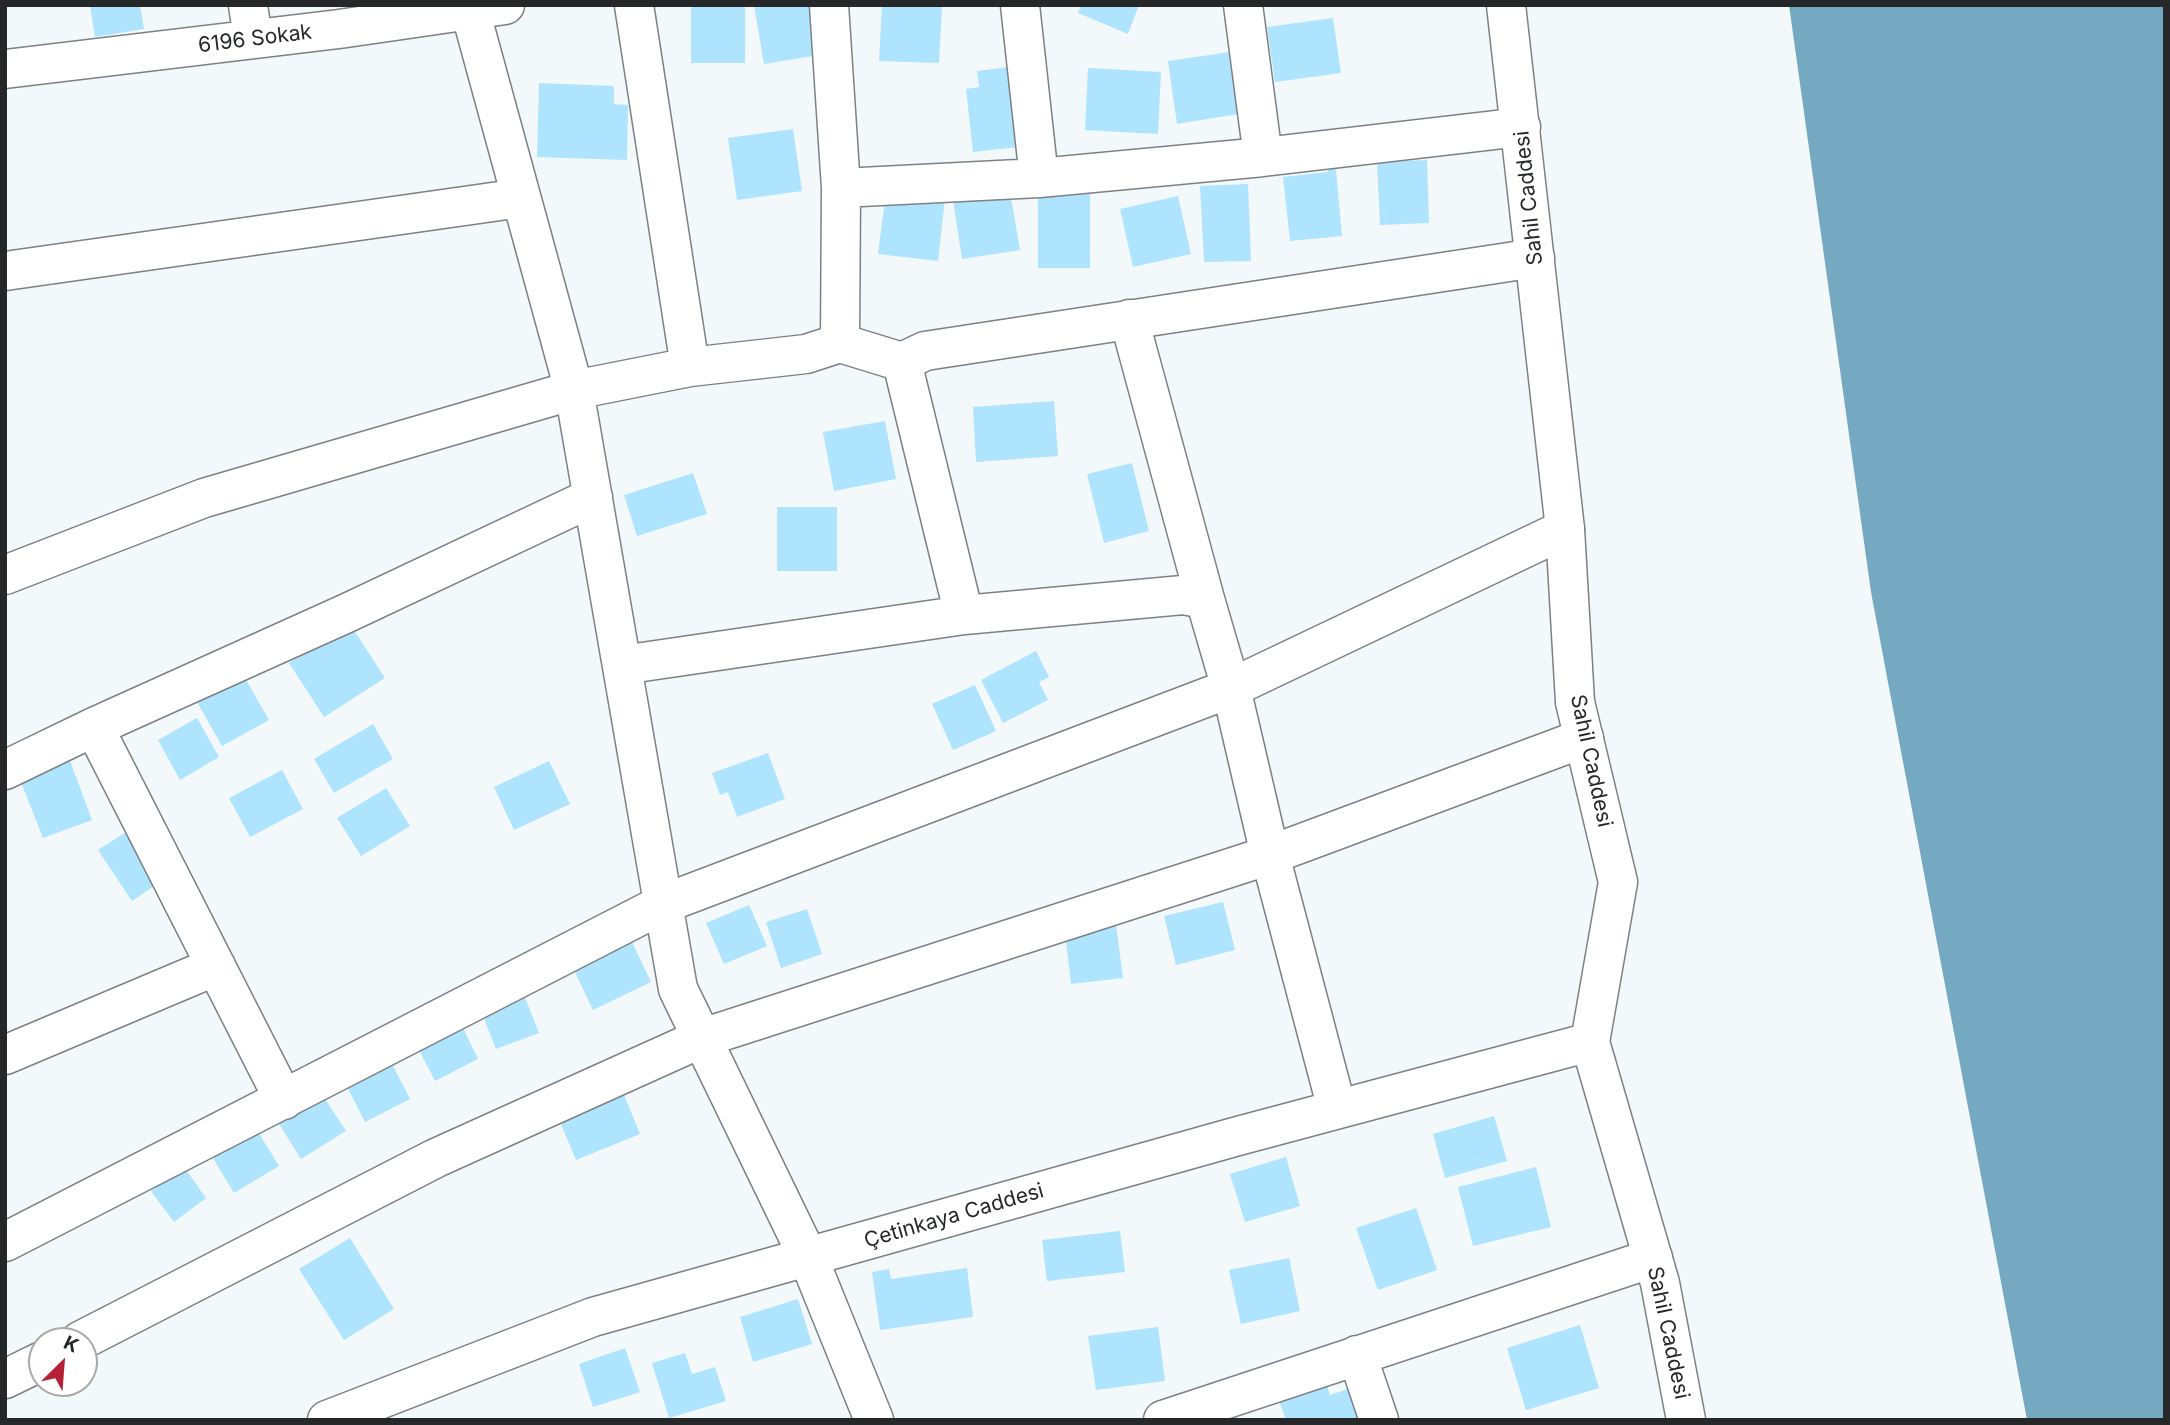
<!DOCTYPE html>
<meta charset="utf-8">
<style>
body{margin:0}
#map{position:relative;width:2170px;height:1425px;overflow:hidden;background:#f3f8fa;font-family:Inter,sans-serif}
canvas{display:block}
.frame{position:absolute;inset:0;border:7px solid #252728;pointer-events:none}
.north{position:absolute;left:28px;top:1327px;width:70px;height:70px;box-sizing:border-box;background:#fff;border:2px solid #a8a9a9;border-radius:50%;rotate:25deg;font-size:19px;font-weight:700;line-height:28px;text-align:center;color:#252728}
.north::after{content:'';display:block;margin:auto;width:24px;height:32px;background:#b52238;clip-path:polygon(50% 0,100% 100%,50% 72%,0 100%)}
</style>
<div id="map">
<canvas width="2170" height="1425"></canvas>
<div class="frame"></div>
<div class="north">K</div>
</div>
<script>
const c = document.querySelector('canvas').getContext('2d');
c.lineJoin = 'round';
function paint(path, color) { c.fillStyle = color; c.fill(path, 'evenodd'); }
function trace(path, color, width, dash) { c.strokeStyle = color; c.lineWidth = width; c.lineCap = dash ? 'butt' : 'round'; c.setLineDash(dash || []); c.stroke(path); }
function label(font, color, halo, rows, align = 'center') {
  c.font = font + ' Inter,sans-serif'; c.lineWidth = 5; c.setLineDash([]); c.textBaseline = 'middle'; c.strokeStyle = halo; c.fillStyle = color; for (const [text, x, y, turn = 0] of rows) {
    c.save(); c.translate(x, y); c.rotate((+turn || 0) * Math.PI / 180); c.textAlign = isNaN(turn) ? turn : align; if (halo) c.strokeText(text, 0, 0); c.fillText(text, 0, 0); c.restore();
  }
}
paint(new Path2D(`
 M 1789,5 L 2165,5 L 2165,1420 L 2027,1420 L 1871,592 Z`), '#75a9c2');
paint(new Path2D(`
 M 90,5 L 140,5 L 144,29 L 95,37 Z
 M 691,5 L 745,5 L 745,63 L 691,63 Z
 M 754,5 L 818,5 L 826,54 L 764,64 Z
 M 882,5 L 942,5 L 939,63 L 879,61 Z
 M 1081,5 L 1139,5 L 1128,34 L 1078,13 Z
 M 1333,18 L 1341,73 L 1275,82 L 1267,27 Z
 M 1230,52 L 1239,114 L 1177,124 L 1168,61 Z
 M 1010,67 L 1019,147 L 973,152 L 966,89 L 979,87 L 977,71 Z
 M 1088,68 L 1161,72 L 1158,134 L 1085,130 Z
 M 539,83 L 614,86 L 614,104 L 628,105 L 627,160 L 537,157 Z
 M 793,129 L 802,191 L 737,200 L 728,138 Z
 M 1335,159 L 1342,236 L 1290,241 L 1283,177 L 1328,172 L 1327,160 Z
 M 1427,160 L 1429,223 L 1380,225 L 1377,162 Z
 M 1248,184 L 1251,261 L 1204,262 L 1200,186 Z
 M 1038,190 L 1090,191 L 1090,268 L 1038,268 Z
 M 886,192 L 945,199 L 938,261 L 878,254 Z
 M 1010,192 L 1020,250 L 962,259 L 953,200 Z
 M 1178,196 L 1191,254 L 1133,267 L 1120,209 Z
 M 1054,401 L 1058,456 L 976,462 L 973,407 Z
 M 885,421 L 896,479 L 834,491 L 823,432 Z
 M 1132,463 L 1149,531 L 1104,543 L 1087,474 Z
 M 693,473 L 707,514 L 637,536 L 624,495 Z
 M 777,507 L 837,507 L 837,571 L 777,571 Z
 M 350,624 L 385,678 L 324,717 L 289,663 Z
 M 1036,651 L 1049,677 L 1039,682 L 1048,700 L 1003,723 L 981,680 Z
 M 244,676 L 269,720 L 222,746 L 197,702 Z
 M 975,685 L 996,731 L 953,750 L 932,704 Z
 M 197,718 L 219,757 L 180,780 L 158,740 Z
 M 373,724 L 393,759 L 334,793 L 314,759 Z
 M 768,753 L 785,799 L 737,817 L 728,792 L 720,795 L 712,773 Z
 M 69,758 L 92,820 L 43,838 L 19,777 Z
 M 549,761 L 570,804 L 514,830 L 494,787 Z
 M 282,770 L 303,809 L 250,837 L 229,798 Z
 M 386,788 L 410,826 L 361,856 L 337,818 Z
 M 129,830 L 163,880 L 132,901 L 98,850 Z
 M 1223,902 L 1235,950 L 1176,965 L 1164,916 Z
 M 749,905 L 767,946 L 724,964 L 706,923 Z
 M 807,909 L 822,954 L 781,968 L 766,922 Z
 M 1115,917 L 1123,978 L 1071,984 L 1064,923 Z
 M 630,938 L 651,982 L 593,1010 L 572,966 Z
 M 522,990 L 539,1033 L 496,1049 L 479,1006 Z
 M 459,1020 L 478,1059 L 435,1081 L 415,1042 Z
 M 389,1058 L 410,1099 L 365,1122 L 344,1081 Z
 M 620,1085 L 640,1134 L 576,1160 L 556,1112 Z
 M 320,1091 L 346,1131 L 301,1159 L 276,1119 Z
 M 1494,1116 L 1507,1161 L 1445,1178 L 1433,1134 Z
 M 255,1127 L 279,1166 L 234,1193 L 210,1153 Z
 M 1286,1157 L 1300,1206 L 1245,1222 L 1230,1174 Z
 M 184,1167 L 206,1198 L 174,1222 L 151,1191 Z
 M 1536,1167 L 1551,1227 L 1473,1246 L 1458,1187 Z
 M 1416,1208 L 1437,1270 L 1378,1290 L 1356,1228 Z
 M 1120,1231 L 1125,1272 L 1047,1281 L 1042,1240 Z
 M 350,1238 L 394,1309 L 344,1340 L 299,1269 Z
 M 1289,1258 L 1300,1311 L 1241,1324 L 1229,1270 Z
 M 967,1268 L 973,1317 L 880,1330 L 872,1272 L 889,1269 L 891,1279 Z
 M 798,1299 L 812,1344 L 753,1362 L 740,1317 Z
 M 1580,1325 L 1599,1388 L 1526,1410 L 1507,1348 Z
 M 1158,1327 L 1165,1381 L 1096,1390 L 1088,1336 Z
 M 625,1348 L 640,1392 L 593,1407 L 579,1364 Z
 M 685,1353 L 692,1374 L 715,1367 L 726,1401 L 669,1418 L 652,1363 Z
 M 1325,1379 L 1330,1395 L 1351,1388 L 1361,1420 L 1286,1420 L 1277,1395 Z`), '#aee4fe');
const minor = new Path2D(`
 M 248,5 L 253,39
 M 634,5 L 690,367
 M 829,5 L 841,188 L 840,343
 M 1020,5 L 1039,178
 M 1243,5 L 1263,157
 M 470,10 L 574,390 L 678,989 L 808,1257 L 874,1420
 M 5,69 L 339,29 L 505,5
 M 841,188 L 1039,178 L 1263,157 L 1521,127
 M 5,271 L 521,198
 M 1129,319 L 1205,599 L 1231,688 L 1270,855 L 1337,1109
 M 902,362 L 964,615
 M 5,575 L 204,498 L 574,390 L 690,367 L 806,354 L 840,343 L 902,362 L 925,351 L 1535,258
 M 622,665 L 964,615 L 1183,595 L 1205,599
 M 94,727 L 284,1100
 M 5,770 L 94,727 L 347,613 L 593,497
 M 5,1055 L 216,966
 M 5,1242 L 663,904 L 1231,688 L 1565,529
 M 80,1341 L 436,1158 L 702,1038 L 1270,855 L 1584,738
 M 1357,1355 L 1379,1420
 M 5,1379 L 42,1361
 M 1163,1420 L 1653,1258`);
const tertiary = new Path2D(`
 M 1506,5 L 1565,529 L 1575,702 L 1618,882 L 1590,1042 L 1660,1283 L 1686,1420
 M 327,1420 L 593,1317 L 1238,1136 L 1590,1042`);
trace(minor, '#7d8184', 41);
trace(tertiary, '#7d8184', 41);
trace(minor, '#fff', 38);
trace(tertiary, '#fff', 38);
label('21px', '#252728', '#fff', [
 ["6196 Sokak",255,39,-7],
 ["Sahil Caddesi",1529,198,-96],
 ["Sahil Caddesi",1591,761,78],
 ["Çetinkaya Caddesi",954,1216,-16],
 ["Sahil Caddesi",1668,1333,78]
]);
</script>
